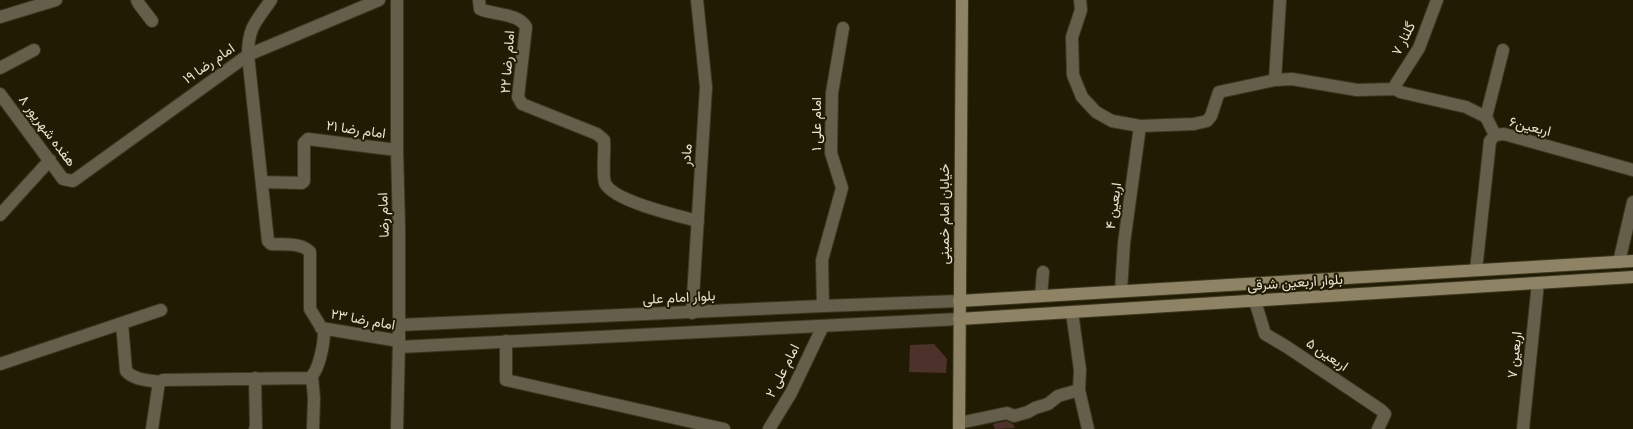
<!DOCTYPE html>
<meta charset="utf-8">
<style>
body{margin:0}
canvas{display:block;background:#221b03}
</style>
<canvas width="1633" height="429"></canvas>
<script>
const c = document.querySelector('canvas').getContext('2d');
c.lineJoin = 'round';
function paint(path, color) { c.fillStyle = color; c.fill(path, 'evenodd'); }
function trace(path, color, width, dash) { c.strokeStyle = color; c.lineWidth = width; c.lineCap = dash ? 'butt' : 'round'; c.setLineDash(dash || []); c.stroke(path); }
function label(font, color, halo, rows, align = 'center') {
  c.font = font + ' "IBM Plex Sans",Vazirmatn,sans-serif'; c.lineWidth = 4; c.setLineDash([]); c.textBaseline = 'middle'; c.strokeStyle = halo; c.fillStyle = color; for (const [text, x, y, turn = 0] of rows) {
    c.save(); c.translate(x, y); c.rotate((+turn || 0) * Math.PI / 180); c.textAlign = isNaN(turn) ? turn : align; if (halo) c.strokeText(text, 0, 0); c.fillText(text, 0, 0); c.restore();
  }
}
paint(new Path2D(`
 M 934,344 L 947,359 L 946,373 L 909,372 L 910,345 Z
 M 1006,421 L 1013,424 L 1015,428 L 995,429 L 993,424 Z`), '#4d322b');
const minor = new Path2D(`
 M 137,0 L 139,4 L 152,21
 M 479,0 L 480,9 C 493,15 519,13 526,27 L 518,97 L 522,104 L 597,134 L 604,140 C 605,150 602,175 605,183 C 613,201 678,216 698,221
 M 1080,0 L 1081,10 L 1072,37 L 1073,75 L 1082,97 L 1096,112 L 1112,121 L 1140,126 L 1194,124 L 1207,121 L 1211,116 L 1219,92 L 1275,80 L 1292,79 L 1357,90 L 1396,89 L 1400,92 L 1466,107 L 1486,117
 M 0,68 L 34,50
 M 1275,80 L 1280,0
 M 1396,89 L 1396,84 L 1419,48 L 1437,0
 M 0,94 L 63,179 L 73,181 L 248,55 L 379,0
 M 1495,135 L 1486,117 L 1503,50
 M 262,182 L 302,183 L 304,181 L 304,143 L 308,139 L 397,150
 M 0,215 L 50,160
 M 1619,262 L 1633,202
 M 1476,270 L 1490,141 L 1495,135 L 1504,134 L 1633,170
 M 1121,291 L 1124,243 L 1140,126
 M 1041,296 L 1043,272
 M 1255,301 L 1265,334 L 1287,347 L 1381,410 L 1385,414 L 1378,429
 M 823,306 L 822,260 L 842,188 L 831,153 L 832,93 L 843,28
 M 692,313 L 706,87 L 697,0
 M 122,323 L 126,371 C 134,380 147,380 159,382
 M 321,328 L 399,341
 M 506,341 L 506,380 L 724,429
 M 0,364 L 161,310
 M 312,376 L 314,398 L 313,429
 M 1079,390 L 1088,429
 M 959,423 L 1007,413 L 1014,416 L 1028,412 L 1035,408 L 1048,404 L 1058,396 L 1079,390 L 1080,370 L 1072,312
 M 152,429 L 159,382 L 163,380 L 309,378 C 319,373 324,343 324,332 L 310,309 L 310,252 C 301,242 284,245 271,244 L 268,241 L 248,55 C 248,27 256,22 271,0
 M 255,429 L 256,428 L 255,378
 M 769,429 L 791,393 L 823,326
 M 1523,429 L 1538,283`);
const tertiary = new Path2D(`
 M 0,17 L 56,0
 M 399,325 L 823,306 L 959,301
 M 399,347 L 959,319
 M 397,429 L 399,341 L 399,228 L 397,150 L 397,0`);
const secondary = new Path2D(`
 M 959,301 L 1633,261
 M 959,319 L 1633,277
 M 959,429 L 962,0`);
trace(minor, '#3d3720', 14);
trace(tertiary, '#3d3720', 14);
trace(secondary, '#3d3720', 14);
trace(minor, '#645e4b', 12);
trace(tertiary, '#645e4b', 12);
trace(secondary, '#8e8465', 12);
label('14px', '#e6e1d2', '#221b03', [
 ["گلنار ۷",1404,39,-63],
 ["امام رضا ۲۲",508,62,-86],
 ["امام رضا ۱۹",209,64,-35],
 ["امام علی ۱",817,124,-90],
 ["اربعین۶",1530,127,14],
 ["امام رضا ۲۱",356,130,8],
 ["هفده شهریور ۸",47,131,53],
 ["مادر",687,155,-86],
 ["اربعین ۴",1114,206,-82],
 ["خیابان امام خمینی",945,214,-90],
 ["امام رضا",384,215,-92],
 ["بلوار اربعین شرقی",1295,283,-4],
 ["بلوار امام علی",679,298,-3],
 ["امام رضا ۲۳",363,320,10],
 ["اربعین ۵",1327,355,34],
 ["اربعین ۷",1515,355,-84],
 ["امام علی ۲",783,371,-63]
]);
</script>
